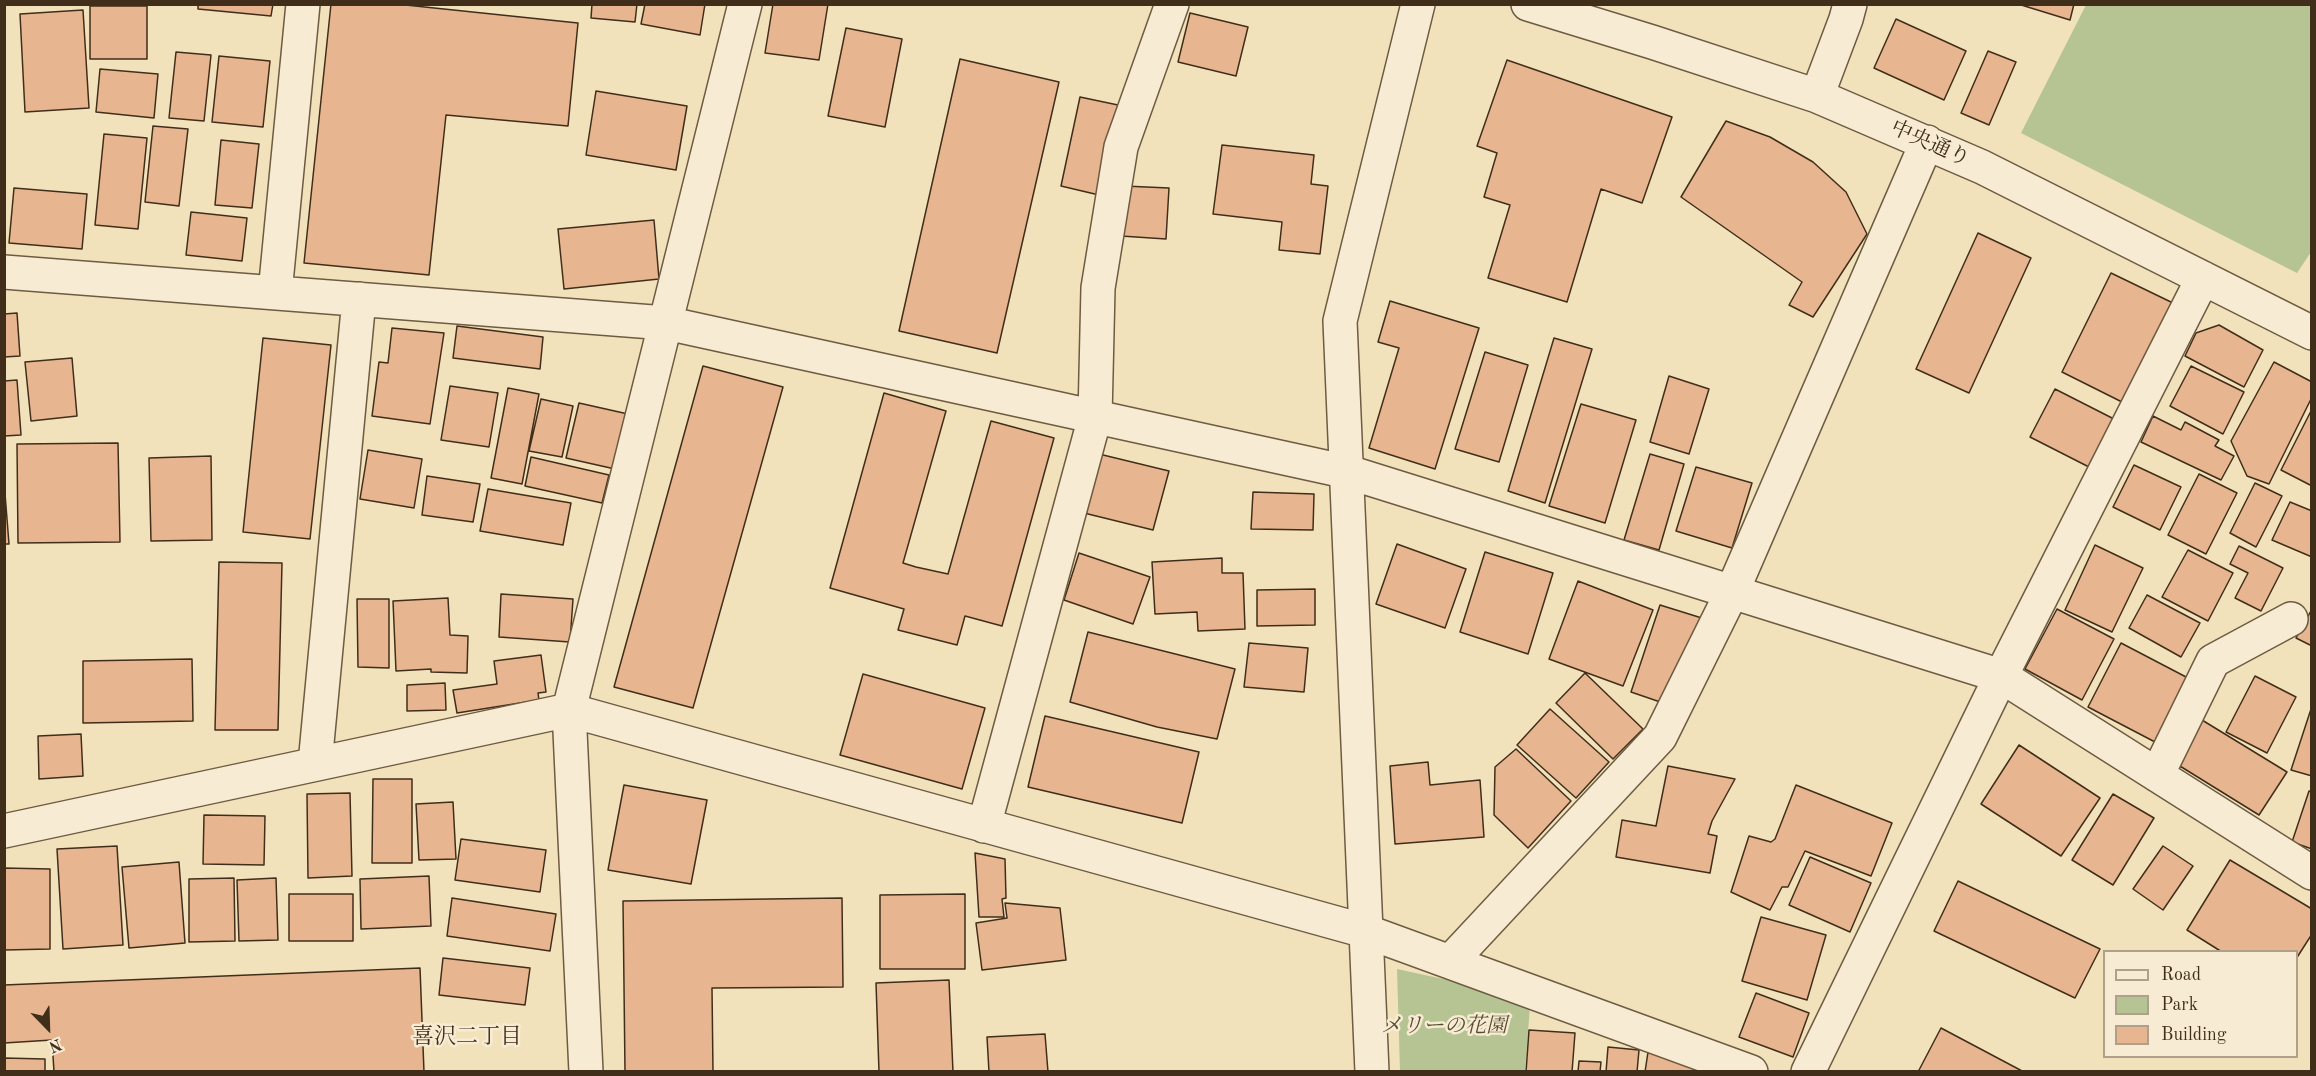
<!DOCTYPE html>
<meta charset="utf-8">
<style>
body{margin:0}
#map{position:relative;width:2316px;height:1076px;overflow:hidden;background:#f2e2bb;font-family:"Old Standard TT",serif}
canvas{display:block}
.frame{position:absolute;inset:0;border:6px solid #412e1a;pointer-events:none}
.legend{position:absolute;left:2103px;top:950px;width:195px;height:108px;box-sizing:border-box;background:#f7ecd3;border:2px solid #aea089;margin:0;padding:8px 10px;list-style:none;font-size:18px;color:#412e1a}
.legend li{display:flex;align-items:center;gap:12px;height:30px}
.legend b{width:30px;border:2px solid #aea089}
.north{position:absolute;left:18px;top:998px;width:60px;height:60px;-webkit-text-stroke:4px #f7ecd3;paint-order:stroke;rotate:157deg;font-size:16px;font-weight:700;line-height:24px;text-align:center;color:#412e1a}
.north::after{content:'';display:block;margin:auto;width:21px;height:27px;background:#412e1a;clip-path:polygon(50% 0,100% 100%,50% 72%,0 100%)}
</style>
<div id="map">
<canvas width="2316" height="1076"></canvas>
<div class="frame"></div>
<ul class="legend">
<li><b style="height:8px;background:#f7ecd3"></b>Road</li>
<li><b style="height:16px;background:#b6c493"></b>Park</li>
<li><b style="height:16px;background:#e7b58f"></b>Building</li>
</ul>
<div class="north">N</div>
</div>
<script>
const c = document.querySelector('canvas').getContext('2d');
c.lineJoin = 'round';
function paint(path, color) { c.fillStyle = color; c.fill(path, 'evenodd'); }
function trace(path, color, width, dash) { c.strokeStyle = color; c.lineWidth = width; c.lineCap = dash ? 'butt' : 'round'; c.setLineDash(dash || []); c.stroke(path); }
function label(font, color, halo, rows, align = 'center') {
  c.font = font + ' "Old Standard TT","Noto Serif JP",serif'; c.lineWidth = 5; c.setLineDash([]); c.textBaseline = 'middle'; c.strokeStyle = halo; c.fillStyle = color; for (const [text, x, y, turn = 0] of rows) {
    c.save(); c.translate(x, y); c.rotate((+turn || 0) * Math.PI / 180); c.textAlign = isNaN(turn) ? turn : align; if (halo) c.strokeText(text, 0, 0); c.fillText(text, 0, 0); c.restore();
  }
}
paint(new Path2D(`
 M 2086,5 L 2311,5 L 2311,252 L 2297,273 L 2021,133 Z
 M 1397,969 L 1471,985 L 1530,1006 L 1525,1071 L 1400,1071 Z`), '#b6c493');
const building = new Path2D(`
 M 198,4 L 273,4 L 271,16 L 198,9 Z
 M 331,4 L 396,4 L 578,23 L 568,126 L 446,115 L 429,275 L 304,263 Z
 M 592,4 L 637,4 L 635,22 L 591,18 Z
 M 645,4 L 705,4 L 700,35 L 641,24 Z
 M 773,4 L 828,4 L 819,60 L 765,53 Z
 M 2018,4 L 2074,4 L 2070,20 Z
 M 90,6 L 147,6 L 147,59 L 90,59 Z
 M 83,10 L 89,108 L 25,112 L 20,14 Z
 M 1190,13 L 1248,27 L 1236,76 L 1178,62 Z
 M 1896,19 L 1966,51 L 1944,100 L 1874,68 Z
 M 846,28 L 902,39 L 885,127 L 828,116 Z
 M 1988,51 L 2016,62 L 1989,125 L 1961,113 Z
 M 176,52 L 211,55 L 204,121 L 169,118 Z
 M 219,56 L 270,61 L 263,127 L 212,122 Z
 M 960,59 L 1059,82 L 997,353 L 899,331 Z
 M 1507,60 L 1672,117 L 1642,203 L 1601,189 L 1567,302 L 1488,278 L 1510,205 L 1484,197 L 1497,153 L 1477,146 Z
 M 100,69 L 158,74 L 154,118 L 96,112 Z
 M 596,91 L 687,106 L 676,170 L 586,155 Z
 M 1080,97 L 1118,105 L 1099,195 L 1061,186 Z
 M 1726,121 L 1770,137 L 1813,162 L 1846,192 L 1867,234 L 1813,317 L 1789,305 L 1802,282 L 1681,197 Z
 M 153,126 L 188,129 L 179,206 L 145,202 Z
 M 104,134 L 147,138 L 138,229 L 95,225 Z
 M 221,140 L 259,144 L 252,208 L 215,205 Z
 M 1222,145 L 1314,155 L 1311,184 L 1328,186 L 1320,254 L 1279,250 L 1282,222 L 1213,214 Z
 M 1124,186 L 1169,188 L 1166,239 L 1121,236 Z
 M 14,188 L 87,194 L 82,249 L 9,243 Z
 M 191,212 L 247,218 L 242,261 L 186,255 Z
 M 654,220 L 659,279 L 564,289 L 558,229 Z
 M 1978,233 L 2031,258 L 1969,393 L 1916,369 Z
 M 2111,273 L 2173,303 L 2124,403 L 2062,372 Z
 M 1390,301 L 1479,328 L 1435,469 L 1369,448 L 1399,348 L 1378,342 Z
 M 17,313 L 20,356 L 4,357 L 4,314 Z
 M 2219,325 L 2263,350 L 2244,387 L 2185,356 L 2196,333 Z
 M 457,326 L 543,337 L 540,369 L 453,358 Z
 M 392,328 L 444,333 L 430,424 L 372,416 L 379,362 L 388,363 Z
 M 263,338 L 331,345 L 310,539 L 243,532 Z
 M 1554,338 L 1592,349 L 1545,503 L 1508,491 Z
 M 1485,352 L 1528,365 L 1499,462 L 1455,449 Z
 M 72,358 L 77,416 L 31,421 L 25,362 Z
 M 2274,362 L 2312,382 L 2312,397 L 2269,484 L 2247,476 L 2231,441 Z
 M 703,366 L 783,387 L 693,708 L 614,687 Z
 M 2191,366 L 2244,392 L 2223,434 L 2170,406 Z
 M 1669,376 L 1709,389 L 1689,454 L 1650,442 Z
 M 17,380 L 21,435 L 4,436 L 4,381 Z
 M 450,386 L 498,393 L 489,447 L 441,440 Z
 M 508,388 L 539,394 L 522,484 L 491,478 Z
 M 2055,389 L 2114,419 L 2089,467 L 2030,437 Z
 M 884,393 L 946,411 L 903,563 L 916,567 L 948,574 L 991,421 L 1054,438 L 1002,626 L 965,616 L 957,645 L 898,630 L 904,609 L 830,588 Z
 M 541,399 L 573,406 L 562,457 L 529,451 Z
 M 579,403 L 628,414 L 615,469 L 566,458 Z
 M 1581,404 L 1636,420 L 1605,523 L 1549,506 Z
 M 2312,409 L 2312,486 L 2281,470 Z
 M 2153,416 L 2181,430 L 2185,422 L 2219,440 L 2215,446 L 2234,456 L 2221,480 L 2141,442 Z
 M 118,443 L 120,542 L 18,543 L 17,444 Z
 M 368,450 L 422,459 L 414,508 L 360,499 Z
 M 1099,454 L 1169,471 L 1153,530 L 1084,513 Z
 M 1650,454 L 1684,464 L 1659,550 L 1624,540 Z
 M 211,456 L 212,540 L 151,541 L 149,458 Z
 M 531,457 L 609,475 L 602,503 L 525,486 Z
 M 2134,465 L 2181,487 L 2160,530 L 2113,507 Z
 M 1696,467 L 1752,483 L 1732,548 L 1676,531 Z
 M 2199,474 L 2237,493 L 2206,554 L 2168,535 Z
 M 427,476 L 480,484 L 473,522 L 422,515 Z
 M 4,481 L 9,544 L 4,544 Z
 M 2255,483 L 2282,496 L 2256,547 L 2230,533 Z
 M 488,489 L 571,503 L 563,545 L 480,531 Z
 M 1253,492 L 1314,494 L 1313,530 L 1251,529 Z
 M 2290,502 L 2312,511 L 2312,557 L 2272,540 Z
 M 1397,544 L 1466,569 L 1445,628 L 1376,604 Z
 M 2095,545 L 2143,568 L 2112,632 L 2065,610 Z
 M 2239,546 L 2283,568 L 2261,611 L 2235,598 L 2248,573 L 2230,564 Z
 M 2188,550 L 2233,573 L 2208,621 L 2162,597 Z
 M 1485,552 L 1553,573 L 1528,654 L 1460,632 Z
 M 1079,553 L 1150,577 L 1133,624 L 1064,600 Z
 M 1222,558 L 1222,573 L 1243,573 L 1245,629 L 1198,631 L 1197,612 L 1155,614 L 1152,562 Z
 M 219,562 L 282,563 L 278,730 L 215,730 Z
 M 1578,581 L 1653,610 L 1623,686 L 1549,659 Z
 M 1315,589 L 1315,625 L 1257,626 L 1257,590 Z
 M 501,594 L 573,599 L 570,642 L 499,637 Z
 M 2147,595 L 2200,623 L 2181,657 L 2129,628 Z
 M 448,598 L 450,635 L 468,636 L 467,673 L 431,672 L 431,669 L 396,671 L 393,601 Z
 M 357,599 L 389,599 L 389,668 L 358,667 Z
 M 1660,605 L 1705,619 L 1669,705 L 1631,692 Z
 M 2057,609 L 2114,639 L 2082,700 L 2025,669 Z
 M 2312,609 L 2312,646 L 2296,638 Z
 M 1088,632 L 1235,669 L 1217,739 L 1157,727 L 1070,702 Z
 M 1249,643 L 1308,648 L 1304,692 L 1244,687 Z
 M 2121,643 L 2188,678 L 2155,742 L 2088,707 Z
 M 541,655 L 546,692 L 538,693 L 539,700 L 457,713 L 453,690 L 497,684 L 494,661 Z
 M 192,659 L 193,721 L 83,723 L 83,661 Z
 M 1585,673 L 1643,729 L 1613,759 L 1556,703 Z
 M 863,674 L 985,708 L 962,789 L 840,755 Z
 M 2255,676 L 2296,697 L 2267,753 L 2226,732 Z
 M 445,683 L 446,710 L 407,711 L 407,685 Z
 M 2312,706 L 2312,776 L 2291,770 Z
 M 1550,709 L 1609,762 L 1576,798 L 1517,745 Z
 M 1045,716 L 1199,752 L 1182,823 L 1028,787 Z
 M 2202,720 L 2287,772 L 2259,815 L 2175,763 Z
 M 81,734 L 83,776 L 39,779 L 38,736 Z
 M 2019,745 L 2100,798 L 2061,856 L 1981,804 Z
 M 1516,749 L 1571,801 L 1528,848 L 1494,815 L 1495,767 Z
 M 1428,762 L 1430,785 L 1480,780 L 1484,837 L 1395,844 L 1390,766 Z
 M 1668,766 L 1735,779 L 1712,821 L 1708,834 L 1717,836 L 1710,873 L 1616,857 L 1622,820 L 1656,826 Z
 M 373,779 L 412,779 L 412,863 L 372,863 Z
 M 624,785 L 707,800 L 691,884 L 608,870 Z
 M 1796,785 L 1892,823 L 1871,876 L 1805,851 L 1788,887 L 1782,887 L 1770,910 L 1731,892 L 1749,836 L 1771,842 L 1775,839 Z
 M 2309,791 L 2312,792 L 2312,849 L 2292,842 Z
 M 350,793 L 352,876 L 308,878 L 307,794 Z
 M 2113,794 L 2154,818 L 2113,885 L 2072,860 Z
 M 453,802 L 456,859 L 419,860 L 416,804 Z
 M 204,815 L 265,816 L 264,865 L 203,864 Z
 M 461,839 L 546,850 L 540,892 L 455,880 Z
 M 117,846 L 123,945 L 63,949 L 57,849 Z
 M 2163,846 L 2193,866 L 2163,910 L 2133,889 Z
 M 975,853 L 1005,859 L 1006,898 L 1002,899 L 1004,917 L 979,917 Z
 M 1810,857 L 1871,883 L 1850,932 L 1789,905 Z
 M 2230,860 L 2312,909 L 2312,934 L 2296,959 L 2296,952 L 2222,952 L 2187,930 Z
 M 179,862 L 185,943 L 129,948 L 122,867 Z
 M 4,868 L 50,869 L 50,949 L 4,950 Z
 M 429,876 L 431,926 L 361,929 L 360,879 Z
 M 234,878 L 235,941 L 189,942 L 189,879 Z
 M 276,878 L 278,940 L 239,941 L 237,880 Z
 M 1958,881 L 2100,949 L 2075,998 L 1934,931 Z
 M 289,894 L 353,894 L 353,941 L 289,941 Z
 M 965,894 L 965,969 L 880,969 L 880,895 Z
 M 452,898 L 556,914 L 550,951 L 447,936 Z
 M 842,898 L 843,987 L 712,988 L 713,1072 L 625,1072 L 623,901 Z
 M 1005,903 L 1060,908 L 1066,960 L 982,970 L 976,923 L 1007,918 Z
 M 1761,917 L 1826,935 L 1807,1000 L 1742,981 Z
 M 443,958 L 530,968 L 525,1005 L 439,995 Z
 M 420,968 L 424,1072 L 54,1072 L 52,1040 L 4,1043 L 4,985 Z
 M 949,980 L 953,1072 L 879,1072 L 876,983 Z
 M 1756,993 L 1809,1013 L 1793,1057 L 1739,1037 Z
 M 1941,1028 L 2024,1072 L 1918,1072 Z
 M 1529,1030 L 1575,1033 L 1572,1072 L 1526,1072 Z
 M 1045,1034 L 1048,1072 L 989,1072 L 987,1037 Z
 M 1608,1047 L 1639,1050 L 1637,1072 L 1606,1072 Z
 M 1648,1052 L 1707,1072 L 1645,1072 Z
 M 4,1058 L 45,1059 L 45,1072 L 4,1072 Z
 M 1579,1061 L 1601,1062 L 1600,1072 L 1578,1072 Z`);
paint(building, '#e7b58f');
trace(building, '#412e1a', 1.5);
const minor = new Path2D(`
 M 1528,4 L 1652,42 L 1817,96 L 1982,167 L 2312,333
 M 1817,96 L 1846,19 L 1850,4
 M 4,272 L 666,323 L 1348,472 L 2001,676 L 2312,873
 M 275,293 L 303,4
 M 315,764 L 359,299
 M 2157,775 L 2213,661 L 2291,619
 M 984,826 L 1095,417 L 1098,288 L 1121,147 L 1172,4
 M 4,831 L 569,710 L 1365,931 L 1751,1072
 M 1450,962 L 1660,737 L 1732,592 L 1927,142
 M 586,1072 L 569,710 L 745,4
 M 1372,1072 L 1340,321 L 1418,4
 M 1808,1072 L 2001,676 L 2203,278`);
trace(minor, '#6d5b42', 36);
trace(minor, '#f7ecd3', 33);
label('21px', '#412e1a', '#f7ecd3', [
 ["中央通り",1930,144,24]
]);
label('italic 21px', '#584c32', '#f7ecd3', [
 ["メリーの花園",1444,1026]
]);
label('22px', '#412e1a', '#f7ecd3', [
 ["喜沢二丁目",467,1037]
]);
</script>
